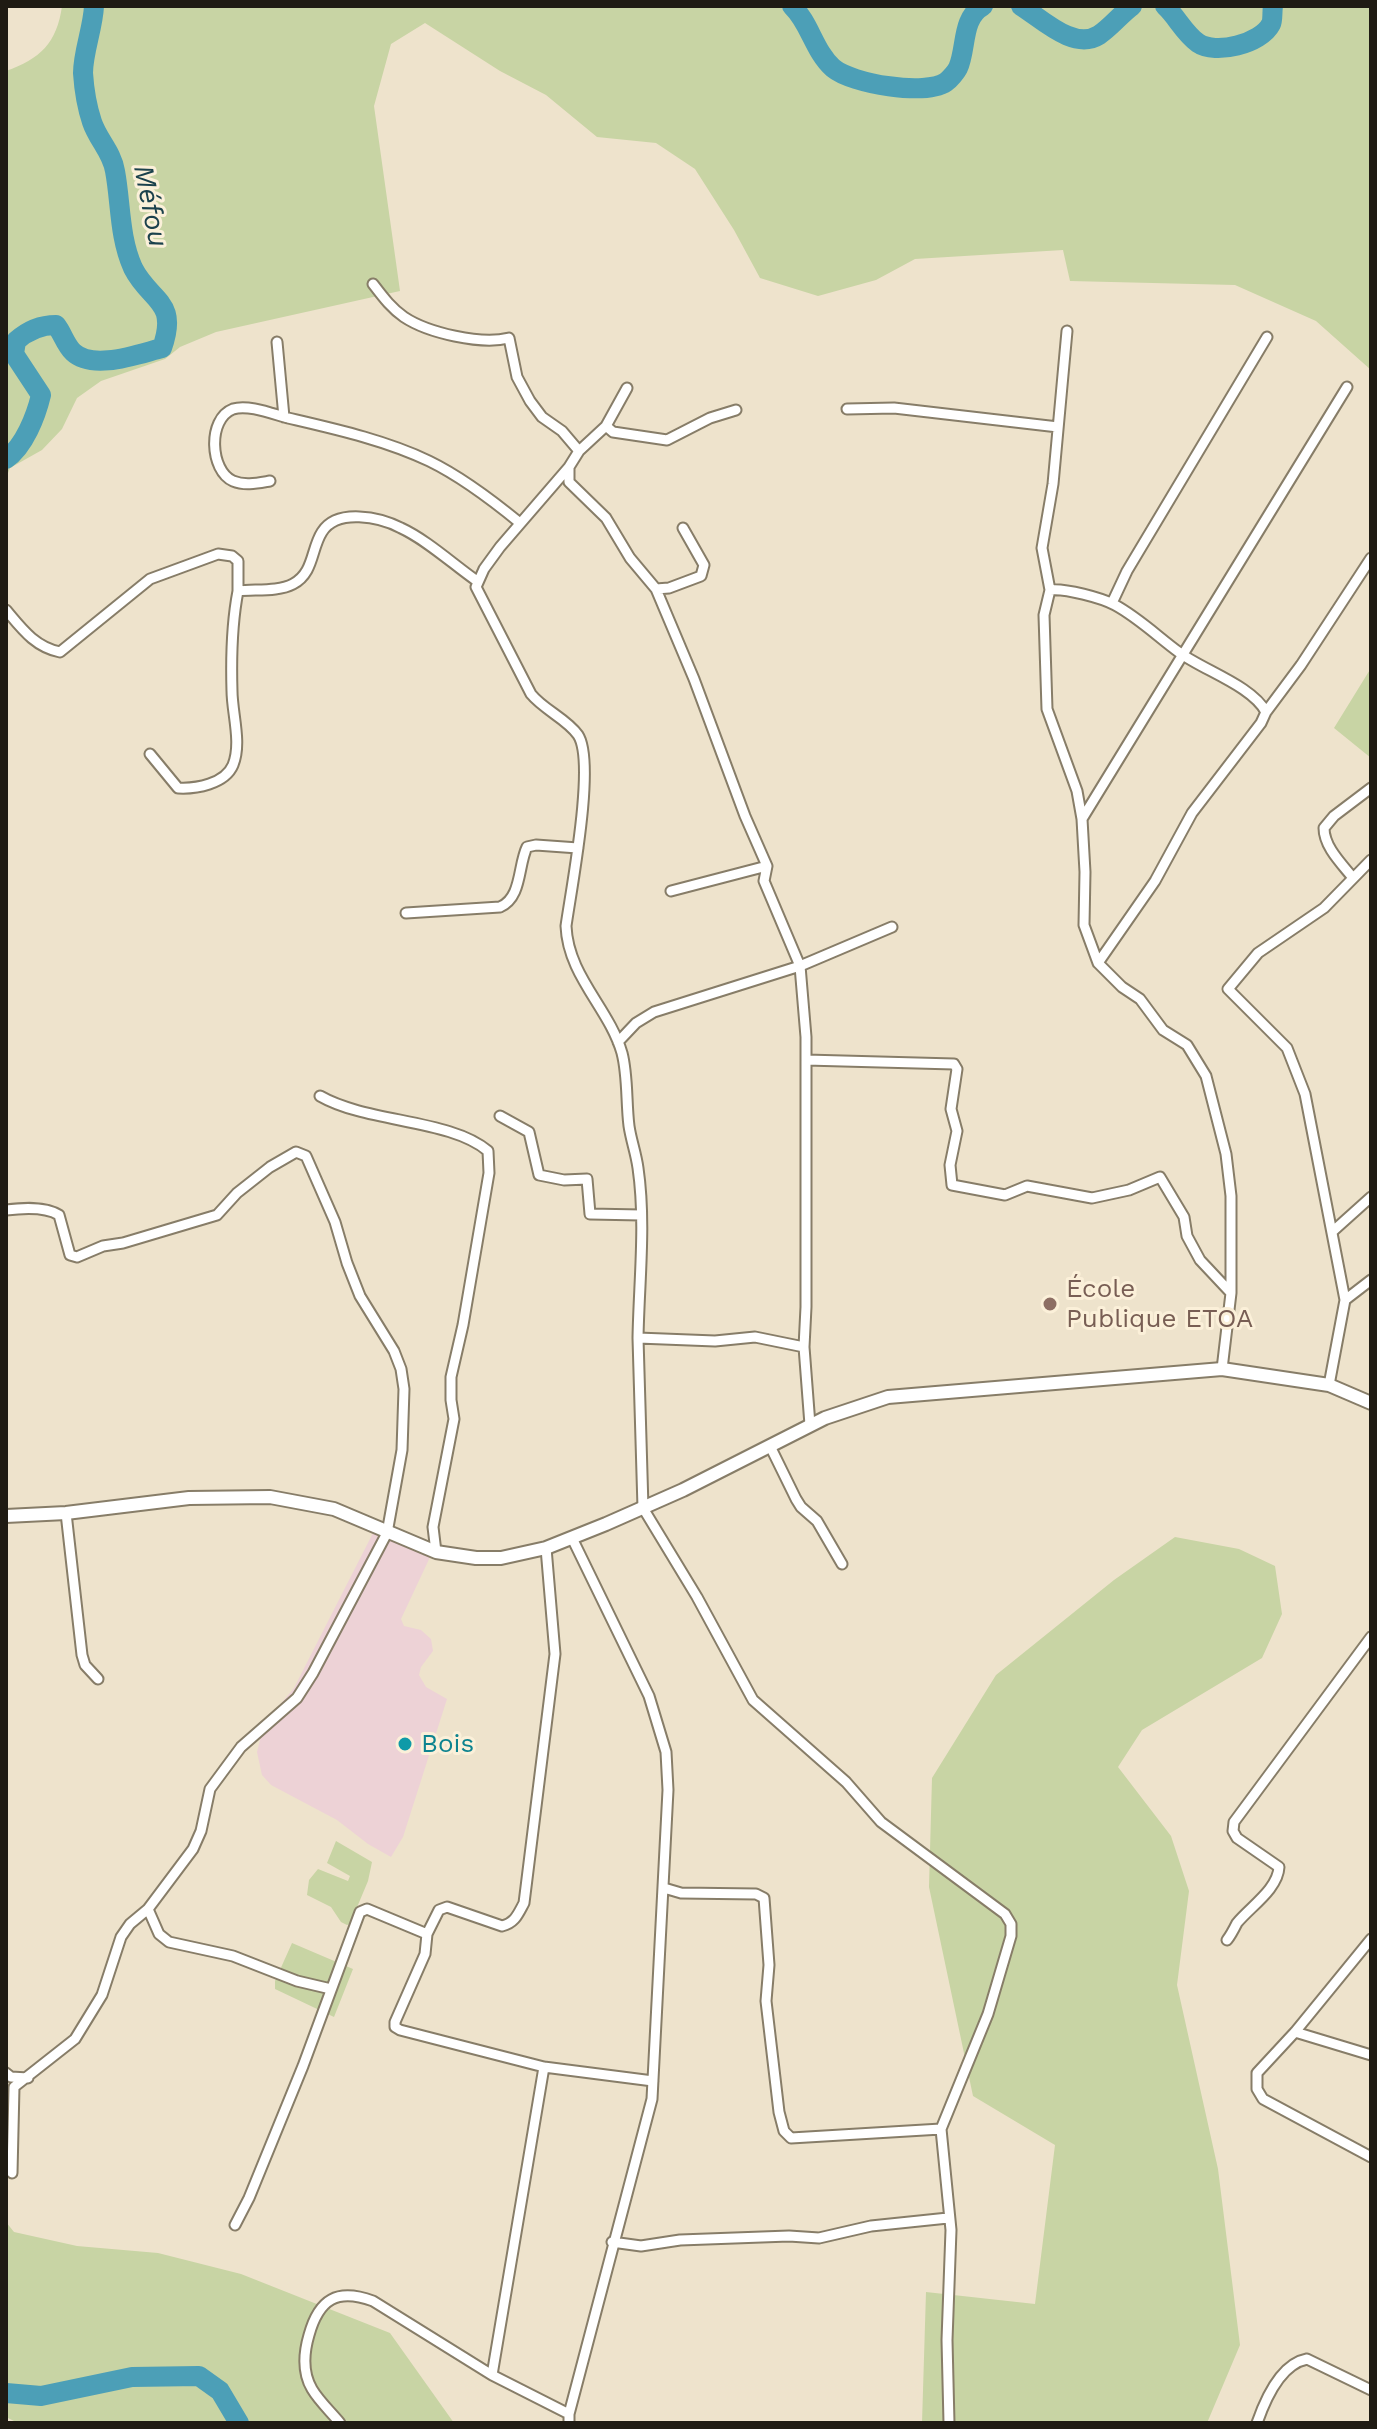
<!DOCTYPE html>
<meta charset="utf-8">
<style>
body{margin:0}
#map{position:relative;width:1377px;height:2429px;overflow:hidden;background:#eee3cc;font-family:"Work Sans",sans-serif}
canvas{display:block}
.frame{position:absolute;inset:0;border:8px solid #1f1b13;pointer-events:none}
</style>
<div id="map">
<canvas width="1377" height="2429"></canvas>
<div class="frame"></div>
</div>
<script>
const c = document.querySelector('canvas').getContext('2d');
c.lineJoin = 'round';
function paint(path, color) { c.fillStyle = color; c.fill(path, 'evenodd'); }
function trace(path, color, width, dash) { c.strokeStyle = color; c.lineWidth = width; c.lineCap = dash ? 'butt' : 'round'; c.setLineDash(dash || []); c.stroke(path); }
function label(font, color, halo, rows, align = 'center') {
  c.font = font + ' "Work Sans",sans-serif'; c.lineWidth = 6; c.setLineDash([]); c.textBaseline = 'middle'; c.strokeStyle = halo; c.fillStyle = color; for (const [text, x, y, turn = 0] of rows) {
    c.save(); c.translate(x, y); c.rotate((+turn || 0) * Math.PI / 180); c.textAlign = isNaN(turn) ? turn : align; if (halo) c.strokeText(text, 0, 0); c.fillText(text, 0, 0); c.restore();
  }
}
paint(new Path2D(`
 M 373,1533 L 431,1555 L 401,1619 L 404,1626 L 421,1630 L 431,1639 L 433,1651 L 421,1667 L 419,1675 L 426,1687 L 447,1699 L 403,1837 L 391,1857 L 368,1844 L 337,1820 L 271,1785 L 262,1775 L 257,1752 L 261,1736 L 273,1713 L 294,1688 Z`), '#edd2d6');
paint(new Path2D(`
 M 62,6 L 1371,6 L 1371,370 L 1316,321 L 1235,285 L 1070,281 L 1063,250 L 915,259 L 876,280 L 818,296 L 760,278 L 734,230 L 695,169 L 656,143 L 597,137 L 546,95 L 500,71 L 425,23 L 391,44 L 374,106 L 400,291 L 216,332 L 180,347 L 165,359 L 101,381 L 77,398 L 62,429 L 42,450 L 10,468 L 6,478 L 6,71 C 40,59 57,43 62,6 Z
 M 1371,668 L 1371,758 L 1334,728 Z
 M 1175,1537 L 1239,1549 L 1275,1566 L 1282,1614 L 1262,1658 L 1142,1730 L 1118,1767 L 1171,1836 L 1189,1891 L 1177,1985 L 1218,2169 L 1240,2345 L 1207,2423 L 922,2423 L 926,2292 L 1035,2304 L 1055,2145 L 973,2096 L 929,1887 L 932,1778 L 996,1675 L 1114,1580 Z
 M 336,1841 L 372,1862 L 368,1881 L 350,1924 L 347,1925 L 341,1922 L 331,1907 L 307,1895 L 309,1880 L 318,1869 L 348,1881 L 350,1876 L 327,1863 Z
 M 292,1943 L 353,1969 L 334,2017 L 275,1989 L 275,1981 Z
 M 6,2222 L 14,2232 L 77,2246 L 158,2253 L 241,2274 L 390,2333 L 454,2423 L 18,2423 L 6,2417 Z`), '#c8d4a4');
trace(new Path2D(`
 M 792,6 C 810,23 814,51 833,68 C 852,84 926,96 946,82 C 950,79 956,72 958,68 C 967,48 961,18 983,6
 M 1021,6 C 1042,19 1074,51 1099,35 C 1111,27 1120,15 1132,6
 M 1165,6 C 1177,17 1184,33 1198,43 C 1215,55 1261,44 1271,24 C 1273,20 1272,11 1273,6
 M 6,459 C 24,447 36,416 41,395 L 14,354 L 16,341 C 27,331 41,325 56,325 C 63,334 65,344 73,352 C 93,371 138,354 162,348 C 179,300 150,302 133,268 C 119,237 121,203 115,171 C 112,152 98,140 92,122 C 87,107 84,88 83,73 C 83,52 93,28 94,6
 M 6,2393 L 41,2396 L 132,2377 L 199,2376 L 220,2391 L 239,2423`), '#4c9fb7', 20);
const street = new Path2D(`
 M 373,284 C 383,297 391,308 404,317 C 428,333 481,345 509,338 L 517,377 L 530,401 L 542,417 L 562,431 L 579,451
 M 1067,331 L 1053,484 L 1042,548 L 1050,590 L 1044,615 L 1047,709 L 1077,791 L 1082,819 L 1085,872 L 1084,925 L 1098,963 L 1122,987 L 1140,999 L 1163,1030 L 1187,1045 L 1206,1076 L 1226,1154 L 1231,1196 L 1231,1293 L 1222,1369
 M 277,342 L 284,417
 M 627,388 L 606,426 L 579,451 L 569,467 L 500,547 L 484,569 L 476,587 L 531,694 C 544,710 567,719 578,735 C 596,762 571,890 566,926 C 568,976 609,1008 622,1053 C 628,1076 626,1102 629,1126 C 631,1140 636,1153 638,1168 C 646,1223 639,1282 638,1338 L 715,1341 L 755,1337 L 804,1347
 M 847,409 L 894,408 L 1058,427
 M 606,426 L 613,432 L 667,440 L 710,418 L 736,410
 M 569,467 L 569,482 L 606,518 L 630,558 L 656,589 L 694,679 L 745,816 L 767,866
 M 270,481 C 258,483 245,486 233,481 C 210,471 207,419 233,409 C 248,404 273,414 288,418 C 335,429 385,440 429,461 C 462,477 492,500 520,523
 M 656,589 L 669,588 L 701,576 L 704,565 L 683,528
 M 1050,590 C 1065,588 1102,598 1115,605 C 1139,618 1158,637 1180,653 C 1205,671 1252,686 1266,712 L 1261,723 L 1192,813 L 1155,881 L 1098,963
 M 1112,603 L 1127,571 L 1267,337
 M 6,610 C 22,629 35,647 60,652 L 150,579 L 218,554 L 232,556 L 238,561 L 238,591
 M 1266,712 L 1301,665 L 1371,558
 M 150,754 L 178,788 C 196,789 225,784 233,765 C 242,743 232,713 232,691 C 231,658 232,622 238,591 C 255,589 278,592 293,584 C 314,573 311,549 322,532 C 337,508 380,517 401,528 C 427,540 454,565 477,581
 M 1082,819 L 1347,387
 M 1353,878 C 1342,864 1324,847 1324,828 L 1334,816 L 1371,788
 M 406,913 L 500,907 C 522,898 518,865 527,847 L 536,845 L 578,848
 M 618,1042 L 636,1023 L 654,1012 L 800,966 L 764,881 L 767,866 L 671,891
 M 806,1060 L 954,1064 L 957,1069 L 951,1109 L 957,1131 L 950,1165 L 952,1185 L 1005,1195 L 1027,1186 L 1092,1198 L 1129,1190 L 1160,1177 L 1184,1217 L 1187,1236 L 1200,1260 L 1231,1293
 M 320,1096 C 367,1123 451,1119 488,1151 L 489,1173 L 463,1325 L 451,1377 L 451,1400 L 454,1419 L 433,1527 L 436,1552
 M 500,1116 L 529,1132 L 539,1175 L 564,1180 L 587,1179 L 590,1214 L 641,1215
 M 6,1210 C 22,1208 45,1206 59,1215 L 70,1255 L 77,1257 L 103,1246 L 123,1243 L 217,1215 L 237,1193 L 270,1167 L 296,1152 L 306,1156 L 335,1222 L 347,1263 L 360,1296 L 394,1351 L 401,1369 L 404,1389 L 402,1450 L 387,1533 L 313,1673 L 297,1698 L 241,1747 L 210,1789 L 201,1831 L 193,1849 L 148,1909 L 130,1924 L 121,1937 L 102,1995 L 75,2039 L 14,2087 L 12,2173
 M 1332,1232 L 1371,1197
 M 1345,1300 L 1371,1280
 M 638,1338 L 643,1508 L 697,1597 L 753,1700 L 846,1782 L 881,1822 L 1005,1914 L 1011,1924 L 1011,1936 L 988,2014 L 941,2129 L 951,2230 L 947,2340 L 949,2423
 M 1329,1385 L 1345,1300 L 1305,1094 L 1287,1048 L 1228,989 L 1258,953 L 1324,908 L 1371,860
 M 810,1425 L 804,1347 L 806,1307 L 806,1037 L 800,966 L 892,927
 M 770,1446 L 796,1499 L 801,1507 L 817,1521 L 842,1564
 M 66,1513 L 82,1655 L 85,1665 L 98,1679
 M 546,1548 L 555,1654 L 524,1903 C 518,1914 515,1923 502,1926 L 447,1907 L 439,1910 L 427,1934 L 425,1954 L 395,2022 L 395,2027 L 400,2030 L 544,2067 L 653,2081
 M 664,1888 L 681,1893 L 756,1894 L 764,1898 L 769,1965 L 766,2001 L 779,2112 L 784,2131 L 791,2138 L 941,2129
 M 148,1909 L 159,1934 L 169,1942 L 233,1956 L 297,1981 L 331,1989
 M 1371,1939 L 1295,2032 L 1257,2073 L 1257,2089 L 1263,2099 L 1371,2157
 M 1227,1940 C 1231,1935 1234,1929 1237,1923 C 1250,1907 1278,1889 1279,1867 L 1237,1838 L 1233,1831 L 1234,1822 L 1371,1637
 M 1295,2032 L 1371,2055
 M 6,2073 L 11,2077 L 28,2078
 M 235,2225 L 249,2198 L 303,2066 L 360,1912 L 367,1909 L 427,1934
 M 612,2242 L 641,2246 L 680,2240 L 789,2236 L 819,2238 L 871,2226 L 948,2218
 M 492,2375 L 544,2067
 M 340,2423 C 331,2412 319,2401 312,2389 C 302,2372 304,2352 309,2335 C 319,2299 337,2288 373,2301 L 492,2375 L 569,2414
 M 569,2423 L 569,2414 L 652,2099 L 668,1790 L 666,1752 L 649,1696 L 572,1538
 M 1257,2423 C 1265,2400 1280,2364 1307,2359 L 1371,2390`);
const secondary = new Path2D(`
 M 6,1516 L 66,1513 L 189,1498 L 270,1497 L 334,1509 L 436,1552 L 476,1558 L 501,1558 L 546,1548 L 606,1524 L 683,1490 L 825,1418 L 888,1397 L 1222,1369 L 1329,1385 L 1371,1403`);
trace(street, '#877d68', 13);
trace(secondary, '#877d68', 16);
trace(street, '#fff', 9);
trace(secondary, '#fff', 12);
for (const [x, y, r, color] of [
 [1050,1304,8,"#8d6e63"],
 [405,1744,8,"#0f9aa8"]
]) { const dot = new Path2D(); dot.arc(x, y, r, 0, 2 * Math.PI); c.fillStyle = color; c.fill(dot); trace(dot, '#fbf0d9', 3); }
label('26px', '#785e54', '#fbf0d9', [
 ["École",1066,1289],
 ["Publique ETOA",1066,1319]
], 'left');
label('26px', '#0d838f', '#fbf0d9', [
 ["Bois",421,1744]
], 'left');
label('italic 28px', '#1b414c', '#fbf0d9', [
 ["Méfou",150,206,79]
]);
</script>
